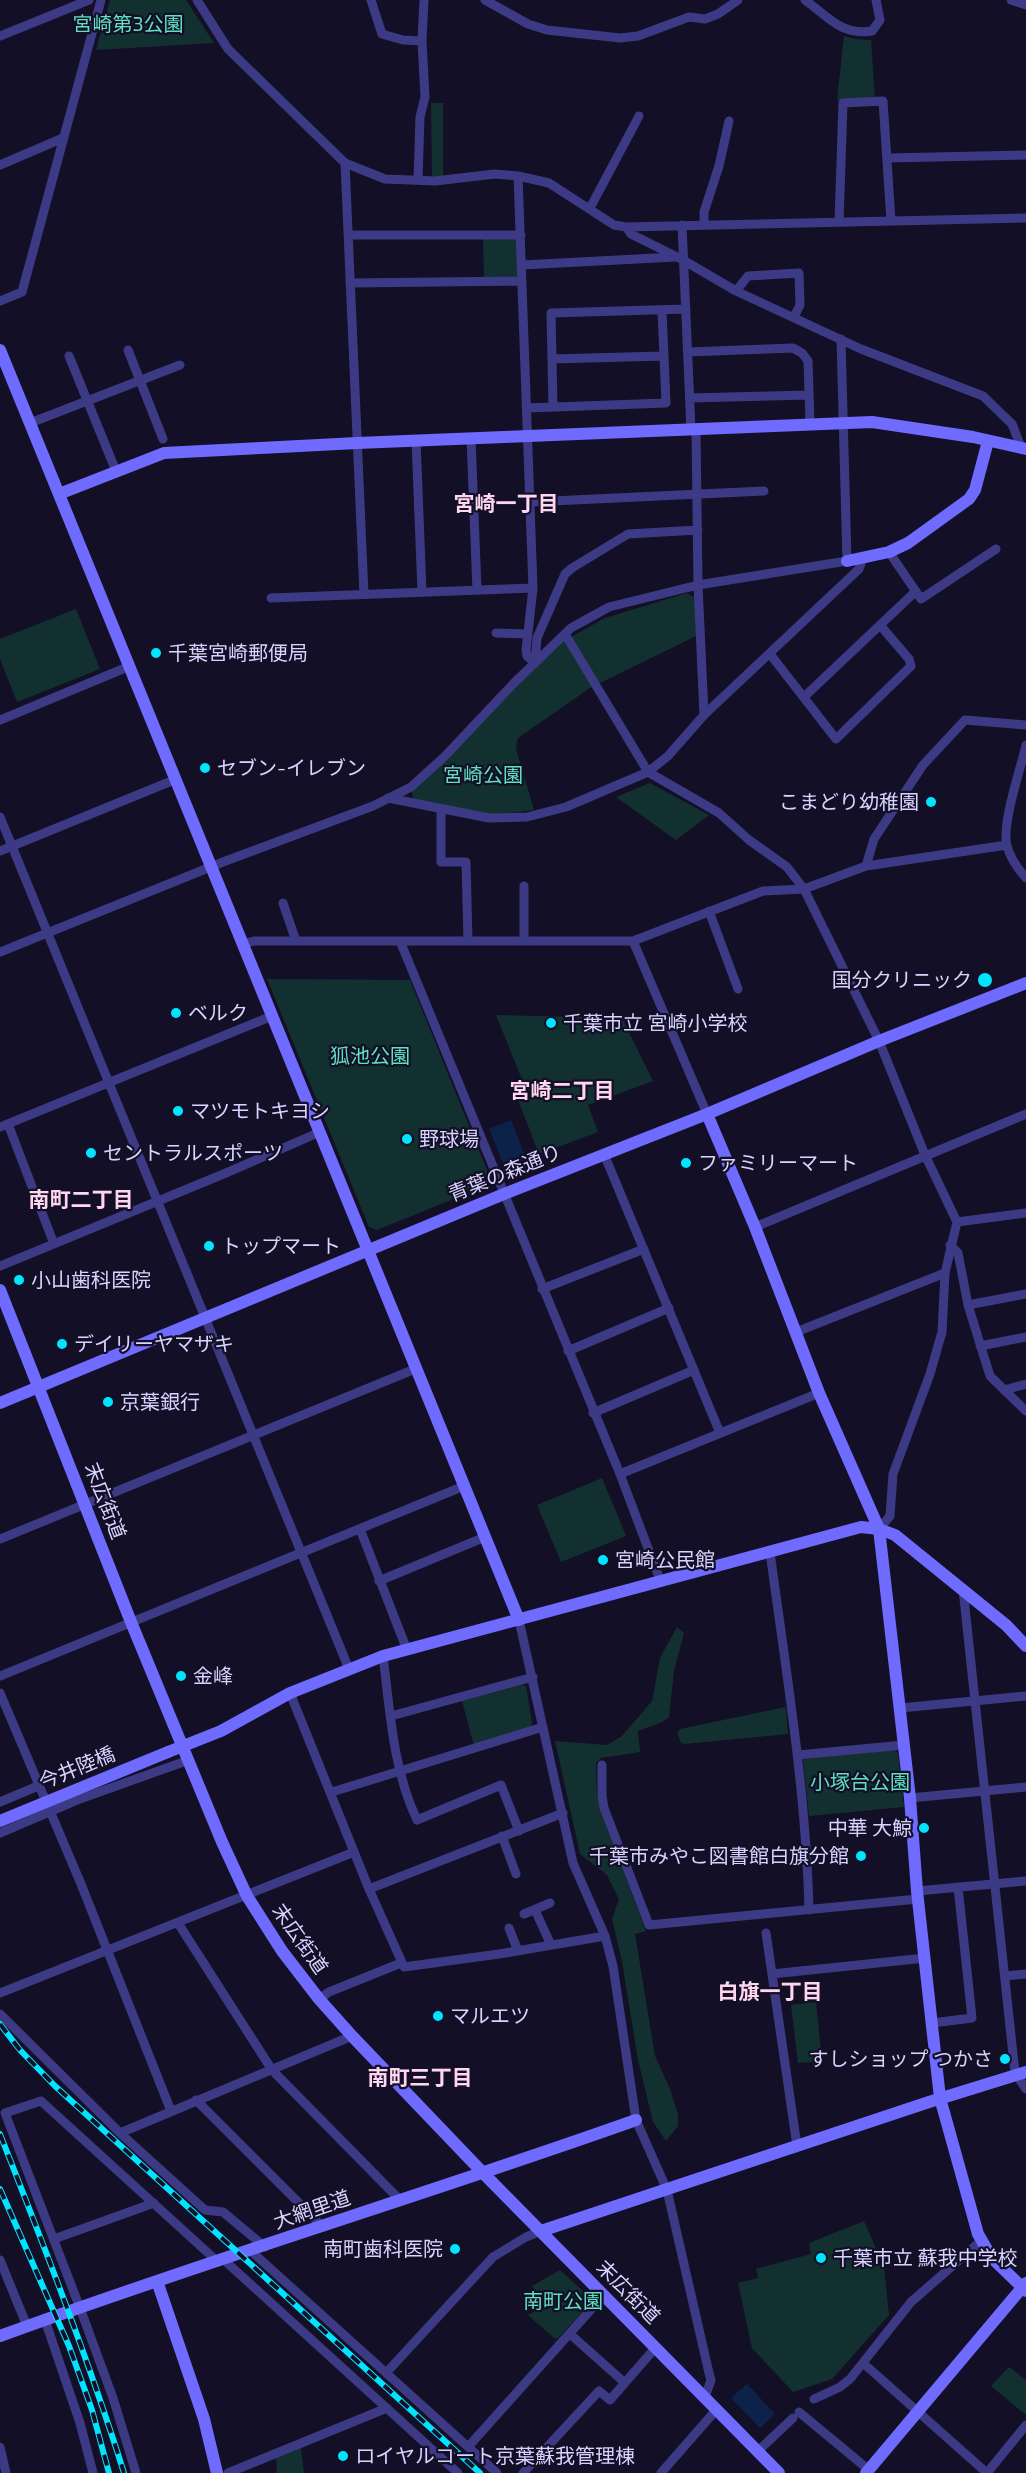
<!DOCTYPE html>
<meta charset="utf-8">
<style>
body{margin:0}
canvas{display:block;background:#130f26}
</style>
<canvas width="1026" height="2473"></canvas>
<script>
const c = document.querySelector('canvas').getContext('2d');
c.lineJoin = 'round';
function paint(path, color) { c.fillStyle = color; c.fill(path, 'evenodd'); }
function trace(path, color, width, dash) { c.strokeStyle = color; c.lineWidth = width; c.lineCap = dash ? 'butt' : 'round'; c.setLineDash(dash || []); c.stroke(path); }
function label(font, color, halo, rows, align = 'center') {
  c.font = font + ' "Exo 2","Noto Sans JP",sans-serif'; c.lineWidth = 4.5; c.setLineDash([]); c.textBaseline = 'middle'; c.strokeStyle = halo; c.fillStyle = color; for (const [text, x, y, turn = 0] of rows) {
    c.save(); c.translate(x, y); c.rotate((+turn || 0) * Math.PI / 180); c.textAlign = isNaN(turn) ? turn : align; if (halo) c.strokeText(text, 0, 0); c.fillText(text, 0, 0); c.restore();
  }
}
paint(new Path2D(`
 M 110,0 L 186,0 L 214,43 L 96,50 Z
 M 844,36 L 855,39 L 871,40 L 875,100 L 837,100 Z
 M 431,103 L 443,103 L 443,177 L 432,178 Z
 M 483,238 L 520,238 L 520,277 L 484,277 Z
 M 687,593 L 695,598 L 696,636 L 590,688 L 518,738 L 516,749 L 534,810 L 486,815 L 413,799 L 412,791 L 560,643 L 605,618 Z
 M 76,609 L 100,669 L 17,702 L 0,659 L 0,639 Z
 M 650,783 L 709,815 L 676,840 L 616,797 Z
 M 267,979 L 410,980 L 491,1180 L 488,1185 L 377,1230 L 369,1227 Z
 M 496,1015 L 622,1018 L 653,1081 L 588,1105 L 598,1132 L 539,1154 L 513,1087 L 523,1082 Z
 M 602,1478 L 626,1536 L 561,1562 L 537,1505 Z
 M 677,1627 L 684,1633 L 674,1671 L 669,1717 L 662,1722 L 638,1731 L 640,1752 L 601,1758 L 596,1763 L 597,1795 L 600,1810 L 646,1931 L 635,1934 L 655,2056 L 670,2089 L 678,2114 L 678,2126 L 666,2141 L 653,2122 L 638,2060 L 622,1961 L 612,1919 L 619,1899 L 607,1875 L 580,1854 L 555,1741 L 607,1745 L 622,1736 L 652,1701 L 660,1658 Z
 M 522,1685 L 526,1686 L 532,1723 L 531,1730 L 474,1746 L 462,1701 Z
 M 786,1707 L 788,1734 L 685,1744 L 681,1743 L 677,1733 L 680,1729 Z
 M 894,1750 L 898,1753 L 904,1807 L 809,1816 L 803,1759 Z
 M 816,2002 L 822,2061 L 798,2063 L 791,2005 Z
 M 864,2221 L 884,2267 L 889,2315 L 832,2379 L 793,2392 L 752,2348 L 738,2283 L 758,2278 L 756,2269 L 811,2254 L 809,2243 Z
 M 560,2270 L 585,2293 L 592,2296 L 592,2302 L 558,2338 L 555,2339 L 528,2315 L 543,2307 L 532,2286 Z
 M 1009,2367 L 1026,2380 L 1026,2415 L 991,2386 Z
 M 301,2448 L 304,2473 L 277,2473 L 276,2458 Z`), '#12302f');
paint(new Path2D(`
 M 511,1120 L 527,1161 L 506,1170 L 489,1129 Z
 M 747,2384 L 775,2414 L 760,2428 L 731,2398 Z`), '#0c2248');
trace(new Path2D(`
 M 197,0 L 228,49 L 345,163 L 385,179 L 435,181 L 495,174 L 518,176 L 549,183 L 614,225 L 626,227 L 1026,218
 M 371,0 L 382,34 L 403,40 L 422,41
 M 485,0 L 528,24 L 547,30 L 620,38 L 638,36 L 689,17 L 705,19 L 718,14 L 738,0
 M 805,0 C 828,17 842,36 872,31 L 880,20 L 876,0
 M 1011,0 L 1026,5
 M 0,36 L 89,0
 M 888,158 L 1026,155
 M 345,163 L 364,594
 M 0,165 L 63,138
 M 518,176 L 533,588 L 526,650 L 527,656 L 535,663
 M 418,180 L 420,117 L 425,97 L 422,41 L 424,0
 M 590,208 L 639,116
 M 839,222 L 843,103 L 883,101 L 891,221
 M 682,225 L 691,430
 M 704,225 L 704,212 L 719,166 L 729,121
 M 626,227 L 631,234 L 683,260 L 736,291 L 861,349 L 983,396 L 1012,424 L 1021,447
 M 348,235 L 521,235
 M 522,265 L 675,257
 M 350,283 L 522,281
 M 736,291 L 748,276 L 799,273 L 800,305 L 794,317
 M 0,301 L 22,292 L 101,0
 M 128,350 L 163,439
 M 688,352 L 793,348 L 802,353 L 808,361 L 810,423
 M 69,356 L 116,471
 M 552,359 L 664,356
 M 690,398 L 809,395
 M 553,407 L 551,313 L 686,309
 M 527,408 L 666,403 L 662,311
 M 30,423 L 180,365
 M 696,430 L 698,585 L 704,715
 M 471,438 L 477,590
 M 416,440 L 422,592
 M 531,502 L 764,491
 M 889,552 L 921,599 L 996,549
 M 271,598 L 533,588
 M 496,633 L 527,634
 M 565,634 L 648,772 L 719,813 L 749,840 L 787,867 L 804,889 L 879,1041 L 925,1155 L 957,1222 L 945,1273 L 942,1332 L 930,1374 L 893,1474 L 890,1516 L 879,1529
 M 770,654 L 836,739 L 911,666 L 909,659 L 880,625
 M 535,663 L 537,638 L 565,574 L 572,568 L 628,534 L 698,530
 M 804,697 L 916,591
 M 0,720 L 130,666
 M 1026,745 C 1021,768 1001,825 1007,846 C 1010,857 1018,869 1026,878
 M 388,798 L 489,818 L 527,817 L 566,807 L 648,772 L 668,756 L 704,715 L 859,569 L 863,558
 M 441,809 L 441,862 L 466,862 L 468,941
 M 0,817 L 349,1669
 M 0,851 L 174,780
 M 866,866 L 874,839 L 923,765 L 965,720 L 1026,725
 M 283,903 L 296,941
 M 709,911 L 738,989
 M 400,941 L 620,1474 L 660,1580
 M 524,941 L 524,886
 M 633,941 L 707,1114
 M 243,944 L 254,941 L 633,941 L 763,891 L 804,889 L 866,866 L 1007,845
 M 0,952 L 223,862 L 373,806 L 411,787 L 445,756 L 514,683 L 571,628 L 609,607 L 698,585 L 847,561 L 841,339
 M 8,1124 L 54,1244
 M 0,1127 L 272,1016
 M 604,1154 L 720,1433
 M 957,1222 L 1026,1213
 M 755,1227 L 1026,1114
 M 950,1245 L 958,1253 L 968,1305 L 990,1376 L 1026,1411
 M 0,1266 L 226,1173 L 320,1132
 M 542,1289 L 644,1249
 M 968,1305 L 1026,1294
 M 796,1332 L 945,1273
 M 980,1346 L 1026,1337
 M 568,1351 L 669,1308
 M 1004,1390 L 1026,1384
 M 593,1413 L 694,1370
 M 620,1474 L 819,1393
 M 360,1529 L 407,1650
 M 0,1539 L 415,1369
 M 770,1552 C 786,1671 806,1790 809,1910
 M 379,1581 L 485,1537
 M 963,1589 L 1015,2073 L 1026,2089
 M 519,1620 L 573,1863 L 605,1936 L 613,1966 L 636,2120 L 667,2190 L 709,2373 L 711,2380 L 705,2397
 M 383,1656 C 390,1711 393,1770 417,1820 L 501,1785 L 519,1831
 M 0,1676 L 464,1486
 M 0,1693 L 81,1884 L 171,2111
 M 290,1693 L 369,1889 L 404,1967 L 499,1954 L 605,1936
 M 900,1708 L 1026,1696
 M 391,1716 L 533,1677
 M 798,1755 L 904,1745
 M 602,1765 L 602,1796 L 604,1808 L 649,1925 L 918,1899
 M 332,1792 L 543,1727
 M 910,1798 L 1026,1787
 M 0,1802 L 38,1786
 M 0,1833 L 77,1800 L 189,1760
 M 502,1836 L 516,1874
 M 369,1889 L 563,1813
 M 917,1891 L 1026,1881
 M 535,1910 L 551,1945
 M 524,1914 L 550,1903
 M 178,1923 L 272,2070 L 400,2200
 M 509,1928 L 518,1951
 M 766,1933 L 797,2146
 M 772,1974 L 925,1958
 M 1005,1976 L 1026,1974
 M 0,1993 L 354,1852
 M 319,1999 L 329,1992 L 401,1963
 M 0,2014 L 120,2133 L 205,2210 L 223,2212 L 265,2247
 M 932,2023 L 972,2018 L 958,1887
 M 196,2100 L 323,2227
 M 120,2133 L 352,2036
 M 54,2239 L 154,2203
 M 251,2251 L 497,2473
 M 0,2260 L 27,2326
 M 224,2260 L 458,2473
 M 45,2320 L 80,2423 L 93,2473
 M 570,2334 L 625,2383
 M 863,2363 L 987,2473
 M 386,2373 L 493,2257 L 526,2237 L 541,2231
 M 814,2399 L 840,2387 L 850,2379 L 911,2302 L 981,2241
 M 799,2412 L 869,2470
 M 0,2447 L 6,2473
 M 468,2447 L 604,2295
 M 758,2451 L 793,2418
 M 136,2473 L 113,2398 L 80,2308 L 5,2113 L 41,2101 L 218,2262
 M 228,2473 L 387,2408
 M 523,2473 L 599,2391 L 610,2400 L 656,2347
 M 661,2473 L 717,2409
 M 987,2473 L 1026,2425`), '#3d3a85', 9);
trace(new Path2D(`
 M 0,350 L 519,1620
 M 59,494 L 164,453 L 357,443 L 872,422 L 973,437 L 1026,449
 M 847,561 L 889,552 L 908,543 L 969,499 L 975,490 L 988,441
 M 707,1114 L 755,1227 L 819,1393 L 879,1529 L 910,1798 L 917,1891 L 940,2098 L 978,2234 L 992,2258 L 1026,2291
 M 0,1290 L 131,1622 L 222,1842 L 247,1896 L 282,1951 L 319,1999 L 352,2036 L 484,2174 L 779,2473
 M 0,1403 L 504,1194 L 707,1114 L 879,1041 L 1026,983
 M 168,1752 L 221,1731 L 290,1693 L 383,1656 L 861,1527 L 879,1529 L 895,1535 L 1006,1625 L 1026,1646
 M 541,2231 L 929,2102 L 1026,2072
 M 157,2281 L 204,2419 L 217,2473
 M 0,2336 C 210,2259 425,2195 636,2120
 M 866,2473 L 1026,2283`), '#6f6bff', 12);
const rail = new Path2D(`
 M 0,2024 L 20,2050 L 55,2086 L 480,2473
 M 0,2134 C 44,2246 88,2358 124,2473
 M 0,2189 L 69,2346 L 92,2410 L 109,2473`);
trace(rail, '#00e5ff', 6);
trace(rail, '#130f26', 4, [11]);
trace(new Path2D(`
 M 0,1821 L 168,1752`), '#6f6bff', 12);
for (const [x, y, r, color] of [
 [156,653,6,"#00e5ff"],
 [205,768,6,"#00e5ff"],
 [931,802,6,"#00e5ff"],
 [985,980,8,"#00e5ff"],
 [176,1013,6,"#00e5ff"],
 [551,1023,6,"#00e5ff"],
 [178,1111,6,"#00e5ff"],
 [407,1139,6,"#00e5ff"],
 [91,1153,6,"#00e5ff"],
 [686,1163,6,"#00e5ff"],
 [209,1246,6,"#00e5ff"],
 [19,1280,6,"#00e5ff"],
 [62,1344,6,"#00e5ff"],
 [108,1402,6,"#00e5ff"],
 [603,1560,6,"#00e5ff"],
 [181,1676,6,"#00e5ff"],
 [924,1828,6,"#00e5ff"],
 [861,1856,6,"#00e5ff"],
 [438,2016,6,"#00e5ff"],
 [1005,2059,6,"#00e5ff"],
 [455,2249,6,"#00e5ff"],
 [821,2258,6,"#00e5ff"],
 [343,2456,6,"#00e5ff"]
]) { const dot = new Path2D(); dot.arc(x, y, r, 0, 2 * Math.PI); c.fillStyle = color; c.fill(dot); trace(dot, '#130f26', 2); }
label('20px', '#5fe0c0', '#130f26', [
 ["宮崎第3公園",128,24],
 ["宮崎公園",483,775],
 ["狐池公園",370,1056],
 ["小塚台公園",860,1782],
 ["南町公園",563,2301]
]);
label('20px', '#d9d4ff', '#130f26', [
 ["千葉宮崎郵便局",168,653],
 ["セブン-イレブン",217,768],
 ["こまどり幼稚園",919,802,"right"],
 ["国分クリニック",972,980,"right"],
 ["ベルク",188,1013],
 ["千葉市立 宮崎小学校",563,1023],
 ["マツモトキヨシ",190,1111],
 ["野球場",419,1139],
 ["セントラルスポーツ",103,1153],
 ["ファミリーマート",698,1163],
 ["トップマート",221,1246],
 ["小山歯科医院",31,1280],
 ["デイリーヤマザキ",74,1344],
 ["京葉銀行",120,1402],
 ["宮崎公民館",615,1560],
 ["金峰",193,1676],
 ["中華 大鯨",912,1828,"right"],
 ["千葉市みやこ図書館白旗分館",849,1856,"right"],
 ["マルエツ",450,2016],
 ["すしショップ つかさ",993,2059,"right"],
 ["南町歯科医院",443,2249,"right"],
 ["千葉市立 蘇我中学校",833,2258],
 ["ロイヤルコート京葉蘇我管理棟",355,2456]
], 'left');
label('20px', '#d9d4ff', '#130f26', [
 ["青葉の森通り",505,1173,-22],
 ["末広街道",105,1501,69],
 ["今井陸橋",77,1768,-22],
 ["末広街道",300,1939,55],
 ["大網里道",312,2210,-19],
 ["末広街道",628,2292,45]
]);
label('bold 21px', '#ffd6f0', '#130f26', [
 ["宮崎一丁目",506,504],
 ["宮崎二丁目",562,1091],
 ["南町二丁目",81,1200],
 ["白旗一丁目",770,1992],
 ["南町三丁目",420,2078]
]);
</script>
